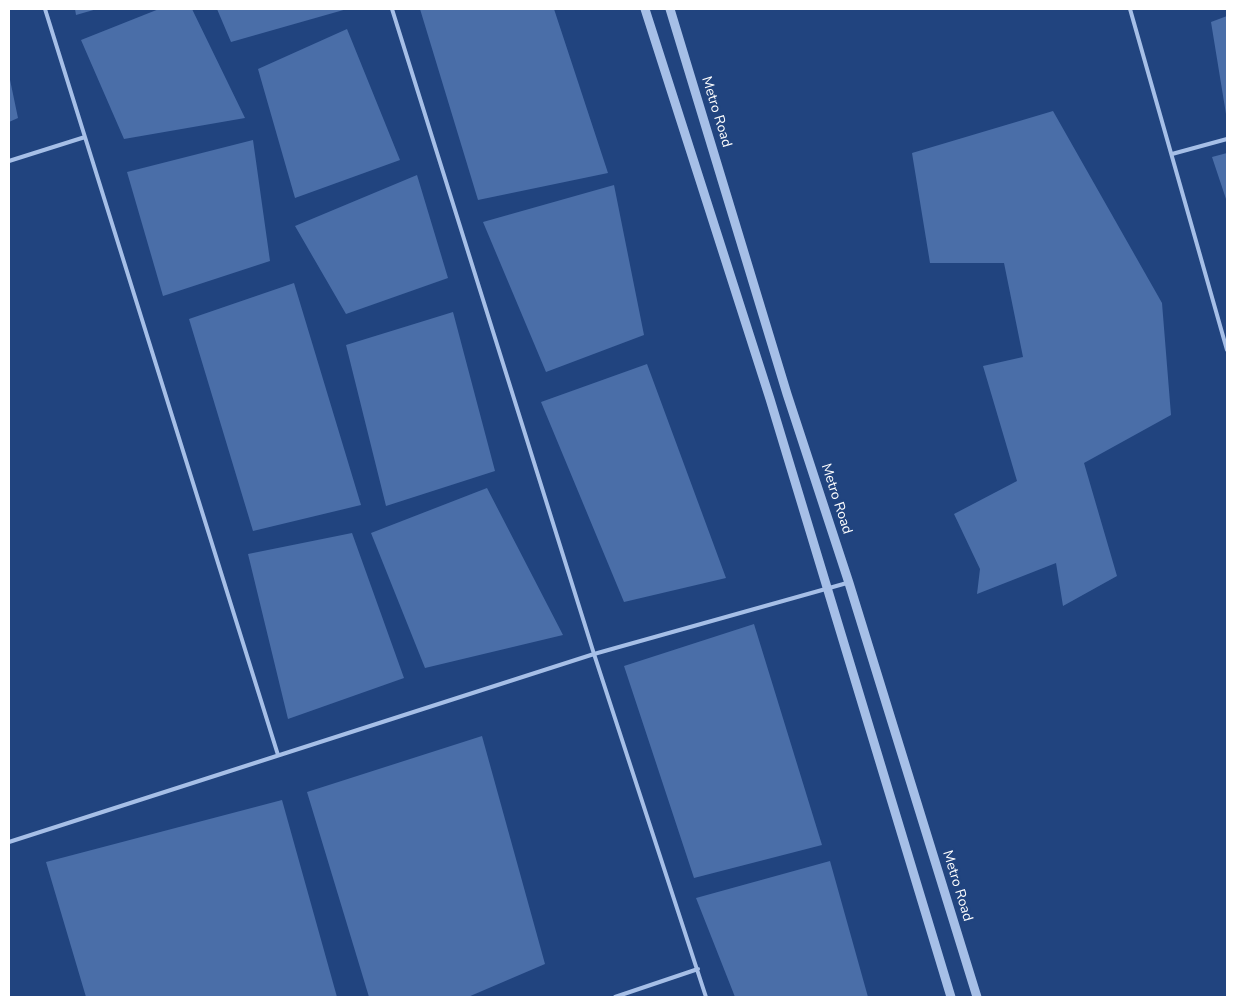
<!DOCTYPE html>
<style>
body{margin:0}
#map{position:relative;width:1236px;height:1006px;overflow:hidden;background:#21447f;font-family:"Nunito Sans",sans-serif}
canvas{display:block}
.frame{position:absolute;inset:0;border:10px solid #fff;pointer-events:none}
</style>
<div id="map">
<canvas width="1236" height="1006"></canvas>
<div class="frame"></div>
</div>
<script>
const c = document.querySelector('canvas').getContext('2d');
c.lineJoin = 'round';
function paint(path, color) { c.fillStyle = color; c.fill(path, 'evenodd'); }
function trace(path, color, width, dash) { c.strokeStyle = color; c.lineWidth = width; c.lineCap = dash ? 'butt' : 'round'; c.setLineDash(dash || []); c.stroke(path); }
function label(font, color, halo, rows, align = 'center') {
  c.font = font + ' "Nunito Sans",sans-serif'; c.lineWidth = 5; c.setLineDash([]); c.textBaseline = 'middle'; c.strokeStyle = halo; c.fillStyle = color; for (const [text, x, y, turn = 0] of rows) {
    c.save(); c.translate(x, y); c.rotate((+turn || 0) * Math.PI / 180); c.textAlign = isNaN(turn) ? turn : align; if (halo) c.strokeText(text, 0, 0); c.fillText(text, 0, 0); c.restore();
  }
}
paint(new Path2D(`
 M 75,9 L 97,9 L 76,15 Z
 M 159,9 L 192,9 L 245,118 L 124,139 L 81,40 Z
 M 217,9 L 347,9 L 231,42 Z
 M 420,9 L 554,9 L 608,173 L 478,200 Z
 M 1227,16 L 1227,114 L 1226,114 L 1211,22 Z
 M 347,29 L 400,160 L 295,198 L 258,69 Z
 M 9,75 L 18,118 L 9,122 Z
 M 1053,111 L 1162,303 L 1171,415 L 1084,463 L 1117,576 L 1063,606 L 1056,563 L 977,594 L 980,569 L 954,514 L 1017,481 L 983,366 L 1023,357 L 1004,263 L 930,263 L 912,153 Z
 M 253,140 L 270,261 L 163,296 L 127,172 Z
 M 1227,153 L 1227,202 L 1212,157 Z
 M 417,175 L 448,278 L 346,314 L 295,226 Z
 M 614,185 L 644,335 L 546,372 L 483,222 Z
 M 294,283 L 361,505 L 253,531 L 189,319 Z
 M 453,312 L 495,471 L 386,506 L 346,345 Z
 M 647,364 L 726,578 L 624,602 L 541,402 Z
 M 487,488 L 563,635 L 425,668 L 371,533 Z
 M 352,533 L 404,678 L 288,719 L 248,554 Z
 M 754,624 L 822,845 L 694,878 L 624,666 Z
 M 482,736 L 545,964 L 468,997 L 369,997 L 307,792 Z
 M 282,800 L 337,997 L 86,997 L 46,862 Z
 M 830,861 L 868,997 L 735,997 L 696,898 Z`), '#4a6ea8');
trace(new Path2D(`
 M 45,9 L 278,755
 M 392,9 L 594,654 L 706,997
 M 1130,9 L 1227,350
 M 1172,154 L 1227,139
 M 9,161 L 85,137
 M 9,842 L 594,654 L 847,583
 M 615,997 L 698,969`), '#a6bfe7', 4);
trace(new Path2D(`
 M 645,9 L 770,399 L 951,997
 M 670,9 L 787,394 L 849,583 L 977,997`), '#a6bfe7', 9);
label('14px', '#fff', '#21447f', [
 ["Metro Road",716,112,73],
 ["Metro Road",836,499,72],
 ["Metro Road",957,886,73]
]);
</script>
